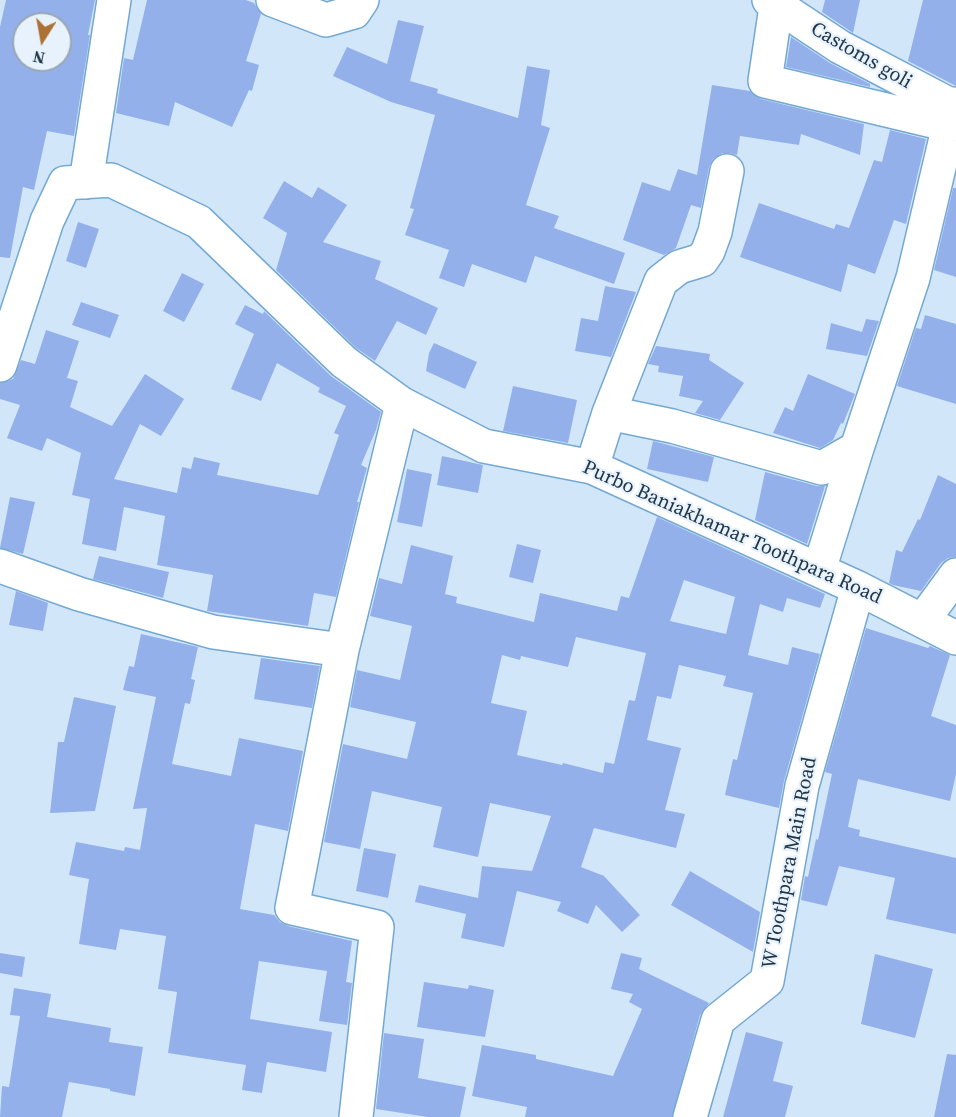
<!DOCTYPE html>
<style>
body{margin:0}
#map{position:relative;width:956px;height:1117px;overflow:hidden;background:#d1e7f9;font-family:"Source Serif 4",serif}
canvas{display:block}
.north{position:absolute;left:12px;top:12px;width:60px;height:60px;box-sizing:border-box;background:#e7f2fc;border:2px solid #98a7b4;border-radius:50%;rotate:191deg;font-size:16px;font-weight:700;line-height:24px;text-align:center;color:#213749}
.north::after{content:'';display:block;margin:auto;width:21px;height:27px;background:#ad7133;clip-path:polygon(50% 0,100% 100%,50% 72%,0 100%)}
</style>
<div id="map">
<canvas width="956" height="1117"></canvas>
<div class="north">N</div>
</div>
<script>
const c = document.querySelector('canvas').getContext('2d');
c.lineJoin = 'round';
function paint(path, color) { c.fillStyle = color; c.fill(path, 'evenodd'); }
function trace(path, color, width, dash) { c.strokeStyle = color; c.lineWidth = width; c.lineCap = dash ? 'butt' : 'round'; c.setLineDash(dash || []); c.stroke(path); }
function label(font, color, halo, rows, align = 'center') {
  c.font = font + ' "Source Serif 4",serif'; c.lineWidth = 4.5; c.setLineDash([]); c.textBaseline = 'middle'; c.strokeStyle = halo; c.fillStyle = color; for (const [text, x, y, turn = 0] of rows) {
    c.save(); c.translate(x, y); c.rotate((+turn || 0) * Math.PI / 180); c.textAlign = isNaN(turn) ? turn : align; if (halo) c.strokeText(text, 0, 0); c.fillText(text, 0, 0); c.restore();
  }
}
paint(new Path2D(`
 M 6,0 L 95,0 L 88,35 L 90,35 L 74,136 L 47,131 L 34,190 L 23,187 L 10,258 L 0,257 L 0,27 ZM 24,24 L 60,24 L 60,60 L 24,60 Z
 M 147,0 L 246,0 L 254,3 L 261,14 L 246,61 L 259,65 L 252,91 L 249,90 L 232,127 L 175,102 L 169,126 L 116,113 L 124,58 L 133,60 Z
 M 825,0 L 860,0 L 853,33 L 822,12 Z
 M 923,0 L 956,0 L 956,86 L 908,61 Z
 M 398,20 L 424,26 L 410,81 L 438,89 L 437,93 L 518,118 L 527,66 L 550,70 L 541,125 L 550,128 L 526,205 L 559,216 L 554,228 L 625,253 L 614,284 L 535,256 L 526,283 L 472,264 L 464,287 L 439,278 L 449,250 L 405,235 L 414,209 L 410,208 L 435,115 L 391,102 L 333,76 L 347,47 L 387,64 Z
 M 791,37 L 830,63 L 870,84 L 870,87 L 786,67 Z
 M 712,85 L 750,91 L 761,99 L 864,124 L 860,155 L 801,134 L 799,145 L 740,136 L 737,155 L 730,153 L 722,153 L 713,159 L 709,167 L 701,208 L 691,205 L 676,248 L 664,255 L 623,240 L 642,182 L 670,191 L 678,169 L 697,175 Z
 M 890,130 L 926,139 L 906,224 L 894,220 L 875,274 L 848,264 L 841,292 L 740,257 L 759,203 L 834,229 L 836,224 L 849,228 L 874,160 L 882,162 Z
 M 284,181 L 312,198 L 318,187 L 347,205 L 323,242 L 381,261 L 375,279 L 438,308 L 426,335 L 397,321 L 375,361 L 356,348 L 276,270 L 287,233 L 263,218 Z
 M 953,188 L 956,188 L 956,277 L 934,270 Z
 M 78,222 L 99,229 L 86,268 L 66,261 Z
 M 182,273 L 204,284 L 184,322 L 163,311 Z
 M 605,286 L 636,292 L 611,357 L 575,351 L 581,318 L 598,321 Z
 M 81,302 L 119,315 L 110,338 L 72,325 Z
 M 245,305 L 263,314 L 264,311 L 331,376 L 381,412 L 376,430 L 361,465 L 367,468 L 357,502 L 359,502 L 336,597 L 314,593 L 308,626 L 207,611 L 213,575 L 157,565 L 165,516 L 124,507 L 116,551 L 82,544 L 90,499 L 72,495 L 81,453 L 47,438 L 42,451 L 7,438 L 20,405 L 0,399 L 0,383 L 13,379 L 21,360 L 35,364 L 46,330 L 79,341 L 67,378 L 78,381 L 70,407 L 112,426 L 145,374 L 184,399 L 161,436 L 140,424 L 114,479 L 177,493 L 182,467 L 191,469 L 194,457 L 220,463 L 217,475 L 318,495 L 339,435 L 334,433 L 346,406 L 318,392 L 320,388 L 277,363 L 261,401 L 231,389 L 254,334 L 235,324 Z
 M 925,315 L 956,324 L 956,404 L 897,386 L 916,328 L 921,329 Z
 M 866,319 L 879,321 L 867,356 L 826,349 L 831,323 L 862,332 Z
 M 434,343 L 477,362 L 465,389 L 426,371 L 429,353 Z
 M 656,346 L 710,354 L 709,360 L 744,383 L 720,420 L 695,413 L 703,401 L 679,396 L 683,376 L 658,372 L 659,366 L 648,364 Z
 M 808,374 L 855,394 L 843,424 L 841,423 L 833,440 L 820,448 L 773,433 L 785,407 L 793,411 Z
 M 513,386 L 577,400 L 568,443 L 503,431 Z
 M 653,441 L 714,457 L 708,482 L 647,469 Z
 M 442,456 L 483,465 L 478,493 L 437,485 Z
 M 407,469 L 432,474 L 422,527 L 397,522 Z
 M 765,472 L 817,486 L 825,486 L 807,544 L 755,520 Z
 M 938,475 L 956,484 L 956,557 L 948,558 L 941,563 L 921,591 L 893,585 L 889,583 L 896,550 L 902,552 L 918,519 L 920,520 Z
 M 10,497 L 35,502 L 23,554 L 0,548 Z
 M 657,517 L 825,594 L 820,608 L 787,598 L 783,612 L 760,604 L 748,655 L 788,665 L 792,647 L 820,654 L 784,781 L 779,808 L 725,795 L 733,759 L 737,760 L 753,693 L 723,686 L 726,676 L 679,665 L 671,699 L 657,696 L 647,740 L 681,748 L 665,810 L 685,814 L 676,848 L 594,828 L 581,867 L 604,876 L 640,915 L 622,932 L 596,905 L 588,924 L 557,911 L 561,902 L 517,891 L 504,947 L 461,938 L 466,914 L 415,902 L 419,885 L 478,898 L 482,866 L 532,871 L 551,816 L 490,803 L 478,857 L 433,847 L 442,807 L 372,791 L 360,849 L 324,842 L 343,744 L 407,759 L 416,722 L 350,707 L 357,670 L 400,680 L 412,626 L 370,616 L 379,578 L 402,584 L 411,545 L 453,556 L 445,594 L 457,597 L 456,603 L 534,622 L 540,593 L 617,611 L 621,596 L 629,598 ZM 684,580 L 735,597 L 726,634 L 670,621 ZM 576,637 L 646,653 L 635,701 L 629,700 L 614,764 L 605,762 L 603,773 L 563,763 L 562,765 L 517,755 L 527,711 L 491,703 L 502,655 L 520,660 L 521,656 L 568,667 Z
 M 517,544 L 541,550 L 533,583 L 509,577 Z
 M 99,556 L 169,572 L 163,598 L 93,579 Z
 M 16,591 L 48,603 L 43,631 L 9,625 Z
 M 866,628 L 928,648 L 930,646 L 950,655 L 931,716 L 956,725 L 956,774 L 950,801 L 858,779 L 848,827 L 860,830 L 859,836 L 956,858 L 956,934 L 886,919 L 895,878 L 839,866 L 827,906 L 801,900 L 805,876 L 808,877 L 816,839 L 818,840 L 832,774 L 825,772 Z
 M 141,634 L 198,647 L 191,679 L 195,680 L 190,704 L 185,703 L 172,764 L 231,776 L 239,738 L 303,751 L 288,831 L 255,824 L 240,909 L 274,915 L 280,922 L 288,926 L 352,941 L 346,982 L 352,983 L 347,1025 L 319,1021 L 327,971 L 259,961 L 250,1019 L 332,1032 L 326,1072 L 267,1062 L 262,1093 L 242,1090 L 246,1065 L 168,1053 L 177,992 L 158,989 L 166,936 L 120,929 L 116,950 L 79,944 L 89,879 L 69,875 L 76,842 L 124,851 L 125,847 L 140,850 L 147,808 L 133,809 L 156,697 L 123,690 L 129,666 L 134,667 Z
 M 261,658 L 320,666 L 312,708 L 254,699 Z
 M 74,697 L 116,706 L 95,811 L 50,813 L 58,742 L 64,742 Z
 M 364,848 L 396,854 L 388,898 L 356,891 Z
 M 690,871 L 760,912 L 753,952 L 671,905 Z
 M 0,953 L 25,957 L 22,977 L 0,973 Z
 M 621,953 L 642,958 L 639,969 L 709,1003 L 700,1015 L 672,1117 L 525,1117 L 527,1107 L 472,1096 L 482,1045 L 536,1055 L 536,1059 L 613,1076 L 642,1009 L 629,1002 L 633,994 L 611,989 Z
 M 875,954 L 933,969 L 915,1038 L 861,1024 Z
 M 424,982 L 468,989 L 469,985 L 494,990 L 485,1037 L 417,1027 Z
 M 14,988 L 51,994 L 47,1017 L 111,1028 L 109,1042 L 143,1047 L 135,1096 L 110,1091 L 110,1089 L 69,1082 L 62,1117 L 0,1117 L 2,1086 L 9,1087 L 20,1016 L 10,1015 Z
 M 746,1032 L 783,1042 L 773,1081 L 793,1086 L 785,1117 L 723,1117 Z
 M 384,1033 L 424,1039 L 418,1078 L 466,1087 L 460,1117 L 428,1117 L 376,1109 Z
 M 947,1054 L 956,1055 L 956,1117 L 934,1117 Z`), '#94b0ea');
const minor = new Path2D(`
 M 273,0 L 326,20 L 354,12 L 362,0
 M 769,0 L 840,47 L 956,108
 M 777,0 L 765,81 L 949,125
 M 86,182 L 114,0
 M 0,365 L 47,221 L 65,183 L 111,180 L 199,222 L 344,362 L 402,404 L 484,446 L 592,467 L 858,588 L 956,638
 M 609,413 L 661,281 L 679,267 L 702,260 L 708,251 L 715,232 L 727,171
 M 592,467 L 609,413 L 672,426 L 822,468 L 857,448 L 913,278 L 949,125 L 956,104
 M 0,566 L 79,594 L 213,632 L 342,650
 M 819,570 L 857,448
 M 923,620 L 956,575
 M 356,1117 L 377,927 L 292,908 L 342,650 L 402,404
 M 690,1117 L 718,1020 L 767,981 L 802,786 L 858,588`);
trace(minor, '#73a8d3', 36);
trace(minor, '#fff', 33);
label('20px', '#213749', '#e7f2fc', [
 ["Castoms goli",861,56,30],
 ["Purbo Baniakhamar Toothpara Road",732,533,24],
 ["W Toothpara Main Road",790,863,-79]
]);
</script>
